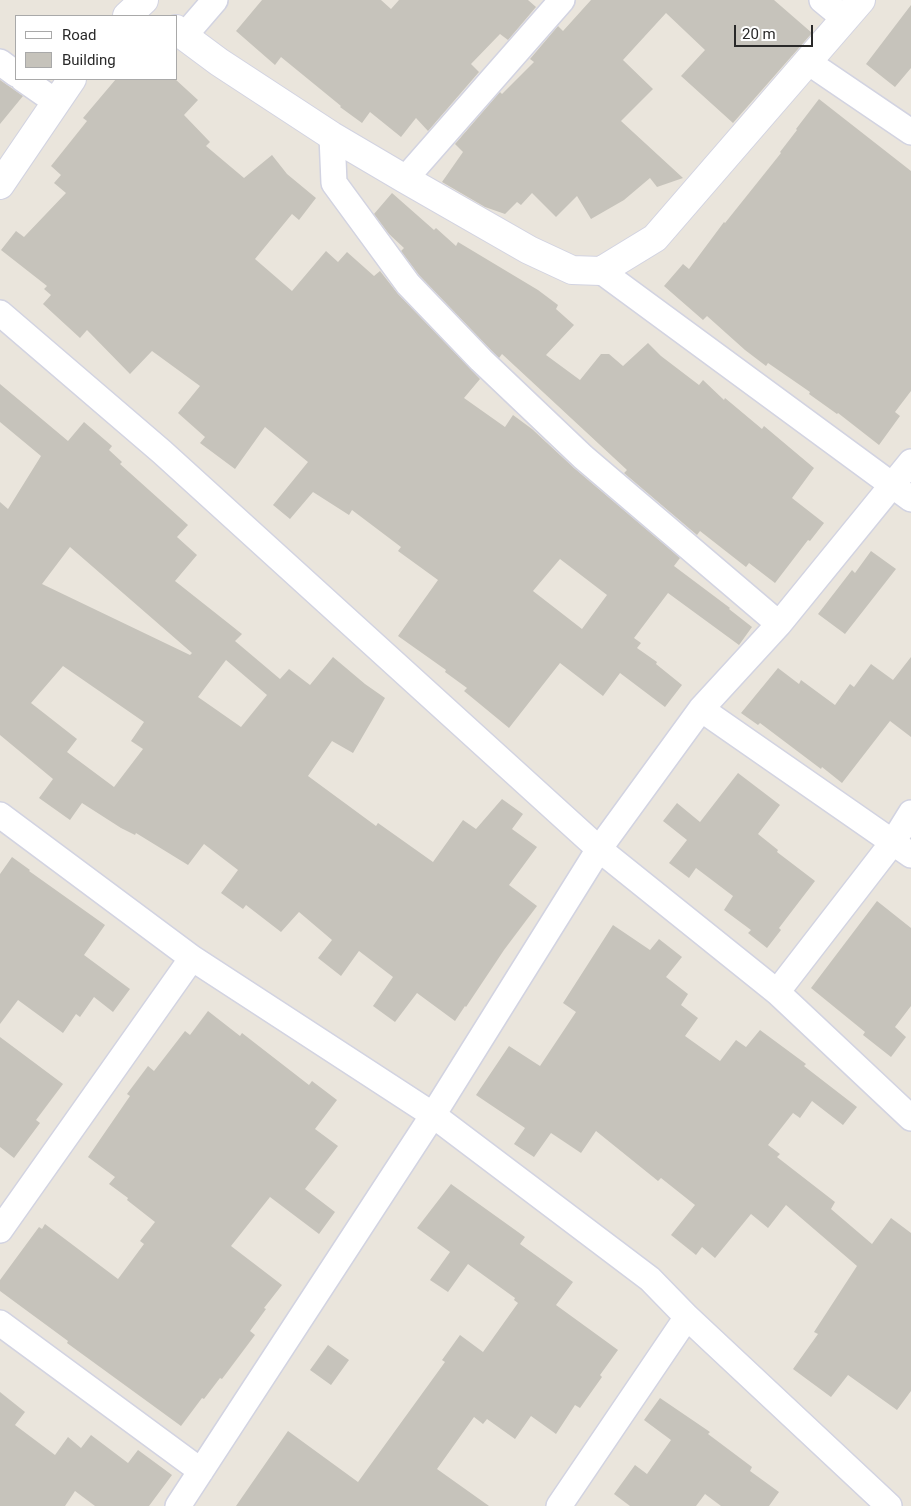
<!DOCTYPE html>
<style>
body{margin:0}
#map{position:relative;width:911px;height:1506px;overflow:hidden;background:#eae5dc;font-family:Roboto,sans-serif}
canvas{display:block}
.legend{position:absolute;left:15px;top:15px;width:162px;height:65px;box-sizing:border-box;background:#fff;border:1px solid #a9a9a9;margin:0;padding:6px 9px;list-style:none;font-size:15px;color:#292929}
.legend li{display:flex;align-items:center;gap:10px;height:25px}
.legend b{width:25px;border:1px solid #a9a9a9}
.scale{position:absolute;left:734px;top:25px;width:79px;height:22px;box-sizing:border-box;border:2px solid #292929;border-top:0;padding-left:6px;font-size:15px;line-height:18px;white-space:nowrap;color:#292929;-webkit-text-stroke:4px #fff;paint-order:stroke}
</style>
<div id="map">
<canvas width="911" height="1506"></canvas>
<ul class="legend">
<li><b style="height:6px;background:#fff"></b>Road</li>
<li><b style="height:14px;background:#c6c3bb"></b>Building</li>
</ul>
<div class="scale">20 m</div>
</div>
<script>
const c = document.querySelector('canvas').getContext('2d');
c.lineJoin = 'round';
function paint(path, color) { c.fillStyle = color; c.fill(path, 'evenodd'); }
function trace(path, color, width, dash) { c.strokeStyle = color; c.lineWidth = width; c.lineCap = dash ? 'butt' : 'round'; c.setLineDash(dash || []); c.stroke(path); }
paint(new Path2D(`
 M 262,0 L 381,0 L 391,9 L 399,0 L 528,0 L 536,7 L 508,40 L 500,34 L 471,64 L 479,72 L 428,131 L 416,118 L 401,137 L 370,112 L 362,123 L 340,107 L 341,106 L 281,57 L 275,65 L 236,31 Z
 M 591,0 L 774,0 L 812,33 L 733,123 L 681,76 L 705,50 L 666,13 L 623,60 L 653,89 L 621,121 L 683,178 L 657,187 L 650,178 L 624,200 L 591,219 L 577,196 L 556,217 L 532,193 L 521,205 L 517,202 L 505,214 L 485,207 L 442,182 L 463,152 L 455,144 L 500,92 L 502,94 L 534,62 L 530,59 L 558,26 L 563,31 Z
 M 911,5 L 911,68 L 895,87 L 866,64 Z
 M 116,79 L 175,79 L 198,100 L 184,115 L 210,142 L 206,146 L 244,178 L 272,155 L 287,174 L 316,198 L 299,220 L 292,214 L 255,259 L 292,291 L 326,251 L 338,262 L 347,252 L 374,276 L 380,271 L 398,294 L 480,379 L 464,398 L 505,427 L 513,415 L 532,429 L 574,468 L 680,558 L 674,566 L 730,608 L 729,609 L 752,627 L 739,645 L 668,593 L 634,638 L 641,643 L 637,648 L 657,662 L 656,664 L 682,685 L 665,707 L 620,673 L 603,696 L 560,663 L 509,728 L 464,691 L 467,688 L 445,672 L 446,670 L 398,636 L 438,580 L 398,551 L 401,547 L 352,510 L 349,515 L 313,492 L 290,519 L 273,505 L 308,462 L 265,427 L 235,469 L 200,443 L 205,437 L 178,413 L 200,386 L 152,351 L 130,374 L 87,330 L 80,338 L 43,304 L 51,295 L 44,289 L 47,286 L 1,250 L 16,231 L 24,237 L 66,193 L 54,183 L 61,175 L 51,166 L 87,121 L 83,118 ZM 560,559 L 607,595 L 582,629 L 533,591 Z
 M 0,80 L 23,96 L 0,124 Z
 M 819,99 L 911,171 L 911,391 L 895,412 L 900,416 L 879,445 L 838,413 L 837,414 L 809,394 L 810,392 L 768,363 L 766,366 L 745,350 L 707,316 L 703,320 L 664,286 L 683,264 L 689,269 L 724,222 L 725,223 L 781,153 L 780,152 L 797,130 L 796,129 Z
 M 392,193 L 434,230 L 436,228 L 456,246 L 458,242 L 538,290 L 558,305 L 556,309 L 574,325 L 546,355 L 580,380 L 601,354 L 609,354 L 623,366 L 648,343 L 661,356 L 699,385 L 703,380 L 724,400 L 725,398 L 762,429 L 764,426 L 814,468 L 792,498 L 824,523 L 810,541 L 808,540 L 775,583 L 749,563 L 746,567 L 700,531 L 697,535 L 624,473 L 627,470 L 502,354 L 499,358 L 491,350 L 419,275 L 401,251 L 404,248 L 389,234 L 374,214 Z
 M 0,384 L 68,441 L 84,422 L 112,446 L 109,450 L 122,462 L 120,464 L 188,525 L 177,537 L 197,555 L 175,581 L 242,634 L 235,641 L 280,679 L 289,669 L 310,685 L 333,657 L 365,684 L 385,698 L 353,753 L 332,741 L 308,776 L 376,826 L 378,823 L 433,862 L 463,820 L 476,829 L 502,799 L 523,814 L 512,829 L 537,847 L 509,885 L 537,906 L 504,950 L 466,1007 L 465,1006 L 455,1021 L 417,993 L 395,1022 L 373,1006 L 393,977 L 359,951 L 341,976 L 318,958 L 332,940 L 299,912 L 281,932 L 246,905 L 243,909 L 221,893 L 238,870 L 204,844 L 188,865 L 136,833 L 135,835 L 121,828 L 82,803 L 70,820 L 39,798 L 53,779 L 0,735 L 0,502 L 8,509 L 41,456 L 0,422 ZM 70,547 L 192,653 L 190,655 L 42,584 ZM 226,660 L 267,695 L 241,727 L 198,697 ZM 63,666 L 144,722 L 131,741 L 143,749 L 114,787 L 67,752 L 77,739 L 31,703 Z
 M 871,551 L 896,569 L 845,634 L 818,614 L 852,570 L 855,573 Z
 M 911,657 L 911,737 L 890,721 L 842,783 L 822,767 L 821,769 L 760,723 L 758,725 L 741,713 L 778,668 L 799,684 L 801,680 L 835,705 L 850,684 L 854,687 L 871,664 L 893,680 Z
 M 738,773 L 780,805 L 758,834 L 778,850 L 777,852 L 815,881 L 779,928 L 781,930 L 767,948 L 748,933 L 751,930 L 724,910 L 733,896 L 696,868 L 689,878 L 669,863 L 687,840 L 663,821 L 677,803 L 700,822 Z
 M 12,857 L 30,870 L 29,871 L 105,925 L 84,955 L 130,989 L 113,1012 L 94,997 L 80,1017 L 76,1014 L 63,1033 L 18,1000 L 0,1024 L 0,874 Z
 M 877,901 L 911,928 L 911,1006 L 895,1027 L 906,1037 L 891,1057 L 863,1035 L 865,1032 L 811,988 Z
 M 613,925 L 650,950 L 659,939 L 682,957 L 666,977 L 688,994 L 681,1005 L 698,1018 L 685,1036 L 720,1061 L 736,1040 L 746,1047 L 760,1030 L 806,1064 L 804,1066 L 857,1107 L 843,1125 L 812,1101 L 800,1118 L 793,1113 L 768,1145 L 780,1154 L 777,1157 L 835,1202 L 831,1209 L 872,1244 L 891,1218 L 911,1233 L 911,1391 L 897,1410 L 848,1375 L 831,1397 L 793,1369 L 818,1334 L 814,1332 L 857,1266 L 786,1205 L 768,1228 L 751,1214 L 715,1258 L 702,1247 L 696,1255 L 671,1235 L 695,1205 L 661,1178 L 658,1181 L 596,1131 L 581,1153 L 551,1133 L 534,1157 L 514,1144 L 525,1128 L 476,1095 L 509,1046 L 540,1066 L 576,1012 L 563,1003 Z
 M 208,1011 L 240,1036 L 242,1033 L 309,1085 L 312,1081 L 337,1100 L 315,1129 L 338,1146 L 305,1189 L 335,1212 L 319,1234 L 270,1197 L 231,1246 L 282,1285 L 264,1308 L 266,1309 L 250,1331 L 255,1335 L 222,1379 L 220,1378 L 204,1399 L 202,1398 L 181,1426 L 67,1343 L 68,1341 L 0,1291 L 0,1280 L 39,1227 L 42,1229 L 45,1224 L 118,1279 L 144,1244 L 140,1241 L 155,1222 L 127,1200 L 128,1198 L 109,1184 L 115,1177 L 88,1157 L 130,1096 L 127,1094 L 148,1066 L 154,1071 L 185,1031 L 190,1035 Z
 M 0,1037 L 63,1084 L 36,1120 L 40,1123 L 14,1158 L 0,1147 Z
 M 451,1184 L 525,1237 L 520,1244 L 573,1282 L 556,1305 L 618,1350 L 600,1375 L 602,1377 L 580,1408 L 575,1405 L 556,1434 L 531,1416 L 515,1439 L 487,1419 L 483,1424 L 474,1417 L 437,1469 L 489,1506 L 236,1506 L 288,1431 L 358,1482 L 445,1362 L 442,1360 L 460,1335 L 483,1352 L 518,1303 L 514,1300 L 515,1298 L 468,1264 L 448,1292 L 430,1280 L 450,1252 L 417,1228 Z
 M 328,1345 L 349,1360 L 331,1385 L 310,1370 Z
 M 0,1392 L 25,1412 L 15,1425 L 55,1455 L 68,1437 L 81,1448 L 91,1435 L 128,1463 L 138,1450 L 172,1475 L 149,1506 L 95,1506 L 75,1491 L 65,1506 L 0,1506 Z
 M 660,1398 L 710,1432 L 708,1434 L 752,1467 L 750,1471 L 779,1492 L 769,1506 L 721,1506 L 705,1494 L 696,1506 L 630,1506 L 614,1494 L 635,1465 L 647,1474 L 671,1440 L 644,1420 Z`), '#c6c3bb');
const street = new Path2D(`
 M 822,0 L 845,19
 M 184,36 L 215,0
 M 0,62 L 16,74
 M 808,62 L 911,132
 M 23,79 L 56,102
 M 332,136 L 334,183 L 408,284 L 481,360 L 583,457 L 779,624
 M 405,179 L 562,0
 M 601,271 L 911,499
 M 0,313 L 162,452 L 599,849 L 777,992 L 911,1118
 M 701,709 L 911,855
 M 0,815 L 192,958 L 433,1115 L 650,1279 L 687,1317 L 889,1506
 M 777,992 L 893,842 L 911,813
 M 0,1230 L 192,958
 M 0,1323 L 201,1471
 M 178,1506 L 433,1115 L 599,849 L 701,709 L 779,624 L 911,462
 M 559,1506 L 687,1317`);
const secondary = new Path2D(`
 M 127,16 L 144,0
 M 176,29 L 184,36 L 219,62 L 332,136 L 405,179 L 529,250 L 572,270 L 601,271 L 655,238 L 861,0
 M 0,185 L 72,79`);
trace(street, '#d2d3e1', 28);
trace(secondary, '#d2d3e1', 30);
trace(street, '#fff', 25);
trace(secondary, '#fff', 28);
</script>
